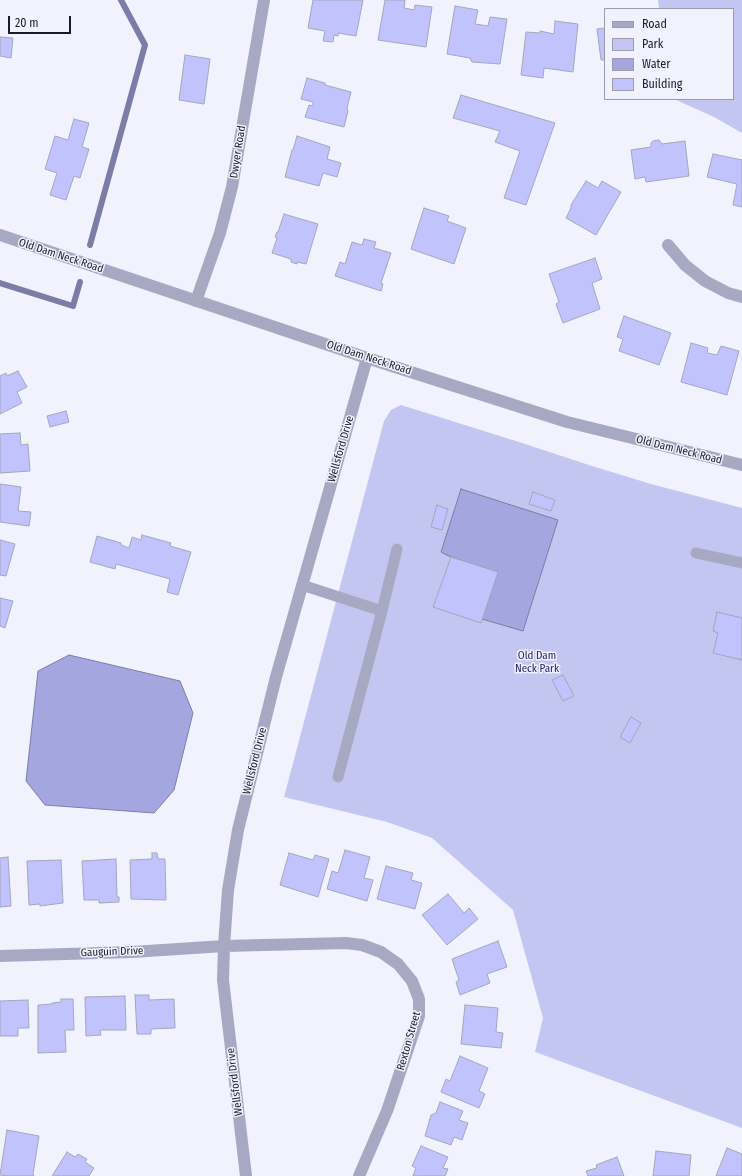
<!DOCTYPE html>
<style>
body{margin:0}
#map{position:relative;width:742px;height:1176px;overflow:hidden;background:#f1f2fe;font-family:"Fira Sans Condensed",sans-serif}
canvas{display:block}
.legend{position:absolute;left:604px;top:8px;width:130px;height:92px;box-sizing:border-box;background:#f1f2fe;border:1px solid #9b9ca6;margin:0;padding:5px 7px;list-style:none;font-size:12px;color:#1b1c23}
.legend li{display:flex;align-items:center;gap:8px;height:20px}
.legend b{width:20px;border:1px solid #9b9ca6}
.scale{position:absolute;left:8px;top:16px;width:63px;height:18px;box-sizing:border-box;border:2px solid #1b1c23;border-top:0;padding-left:5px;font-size:12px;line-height:14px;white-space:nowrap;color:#1b1c23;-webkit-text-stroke:3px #f1f2fe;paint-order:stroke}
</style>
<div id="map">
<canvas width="742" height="1176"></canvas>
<ul class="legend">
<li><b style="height:5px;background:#a7a9c3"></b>Road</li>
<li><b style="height:11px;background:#c3c6f0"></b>Park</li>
<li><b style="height:11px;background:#a4a6e0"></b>Water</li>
<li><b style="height:11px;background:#c0c3fe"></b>Building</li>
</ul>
<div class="scale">20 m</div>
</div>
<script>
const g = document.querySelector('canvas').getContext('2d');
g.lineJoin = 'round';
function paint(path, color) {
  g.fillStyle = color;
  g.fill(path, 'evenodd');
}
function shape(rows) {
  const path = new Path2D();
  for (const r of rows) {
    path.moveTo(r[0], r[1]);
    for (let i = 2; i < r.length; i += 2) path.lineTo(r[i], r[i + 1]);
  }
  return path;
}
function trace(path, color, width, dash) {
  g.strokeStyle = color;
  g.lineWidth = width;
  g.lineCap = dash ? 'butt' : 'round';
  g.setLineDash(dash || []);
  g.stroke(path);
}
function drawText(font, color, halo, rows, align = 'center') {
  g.font = font + ' "Fira Sans Condensed",sans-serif';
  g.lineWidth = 3;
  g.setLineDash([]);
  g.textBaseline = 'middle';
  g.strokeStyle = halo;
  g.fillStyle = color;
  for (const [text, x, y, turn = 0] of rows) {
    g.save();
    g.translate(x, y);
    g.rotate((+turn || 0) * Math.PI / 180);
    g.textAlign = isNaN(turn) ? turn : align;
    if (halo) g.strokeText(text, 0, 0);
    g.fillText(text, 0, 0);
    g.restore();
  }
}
const green = shape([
 [658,0,742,0,742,133,714,117,674,99,733,99,733,9,659,9],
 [401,405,519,442,592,466,651,484,742,508,742,1128,535,1052,543,1018,513,910,432,838,387,822,284,797,384,421,391,410]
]);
const water = shape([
 [461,489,558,520,523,631,482,619,497,572,451,557,441,552,461,489],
 [69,655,180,681,193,713,174,790,154,813,45,805,26,781,38,671,69,655]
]);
const stream = shape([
 [90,245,145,45,121,0],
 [0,283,73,306,80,282]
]);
const building = shape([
 [313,0,363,0,356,36,338,33,338,36,334,35,333,42,323,41,325,31,308,28,313,0],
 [385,0,405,0,404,8,414,10,415,5,432,7,426,47,378,40,385,0],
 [455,6,478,10,475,24,488,26,490,17,507,19,500,64,472,62,470,58,447,54,455,6],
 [555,21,578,24,573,72,544,68,543,78,521,75,526,32,540,33,540,31,554,34,555,21],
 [605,28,605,60,601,60,597,29,605,28],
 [0,37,13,38,11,58,0,56,0,37],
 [185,55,210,59,204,104,179,100,185,55],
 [307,78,325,83,325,85,351,92,347,108,348,111,344,127,305,117,309,105,313,106,313,102,301,99,307,78],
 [461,95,555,123,526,205,504,198,520,151,495,142,500,131,453,118,461,95],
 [74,119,89,123,82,147,89,149,80,178,74,176,66,200,50,195,57,173,45,169,55,136,68,140,74,119],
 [297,136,330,147,327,159,341,163,337,177,323,173,319,186,285,177,292,150,293,150,297,136],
 [659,140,662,144,685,141,689,176,646,182,645,177,635,179,631,150,651,147,651,143,653,141,659,140],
 [713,154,742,160,742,207,733,205,737,184,707,177,713,154],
 [586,181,598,188,602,181,621,192,596,235,566,218,571,208,571,205,586,181],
 [424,208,449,216,447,221,466,228,454,264,411,249,424,208],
 [284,214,318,224,306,264,297,262,297,264,291,262,291,259,272,253,277,238,275,237,277,232,278,232,284,214],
 [364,239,376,242,374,248,391,253,381,283,383,284,381,291,335,276,340,262,345,264,352,242,362,245,364,239],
 [595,258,602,279,592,283,600,309,563,323,556,304,559,302,549,274,595,258],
 [624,316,671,333,659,365,619,351,623,339,617,337,624,316],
 [691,343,708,348,707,353,717,355,721,346,739,351,727,395,681,382,691,343],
 [18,371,27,387,17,392,22,403,0,414,0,376,6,373,7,376,18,371],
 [66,411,69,422,50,427,47,416,66,411],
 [20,433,21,445,28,444,30,471,0,473,0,434,20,433],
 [0,484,21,487,18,511,31,512,29,526,0,522,0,484],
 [533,492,555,500,551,511,529,504,533,492],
 [437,505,448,509,442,530,431,527,437,505],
 [142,535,171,543,170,546,191,552,178,595,167,592,170,579,116,564,115,569,90,562,97,536,121,543,121,545,129,548,132,537,141,540,142,535],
 [0,540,15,544,6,576,0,575,0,540],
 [451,557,498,572,481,623,433,607,451,557],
 [0,598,13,601,5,628,0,626,0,598],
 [717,612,742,618,742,660,713,653,718,633,713,631,717,612],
 [563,675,574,696,563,701,552,680,563,675],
 [631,717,641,723,630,743,620,737,631,717],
 [345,850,370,857,364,878,373,880,367,901,327,889,332,871,338,873,345,850],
 [152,853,157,853,158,859,165,859,166,900,131,899,130,860,152,859,152,853],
 [289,853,313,860,315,855,329,859,318,897,280,885,289,853],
 [8,857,11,906,0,907,0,858,8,857],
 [116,859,117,897,119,897,119,902,99,903,99,900,84,900,82,861,116,859],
 [61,860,63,903,40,906,40,904,29,905,27,861,61,860],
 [386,866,413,873,411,880,422,883,415,909,377,899,386,866],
 [448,894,464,913,469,908,478,919,447,945,422,915,448,894],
 [498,941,507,967,487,974,490,983,460,995,456,982,459,980,452,959,498,941],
 [135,995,149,995,149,1000,174,999,175,1028,151,1029,151,1034,137,1034,135,995],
 [125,996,126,1030,100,1030,101,1035,86,1036,85,997,125,996],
 [61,999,73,999,74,1030,65,1030,66,1052,38,1053,38,1005,52,1004,52,1003,61,1002,61,999],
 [28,1000,29,1028,18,1028,18,1036,0,1036,0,1001,28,1000],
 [465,1005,498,1008,496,1032,503,1033,501,1048,461,1044,465,1005],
 [460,1056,488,1068,479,1091,485,1094,479,1108,441,1092,446,1079,450,1081,460,1056],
 [440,1102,463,1111,459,1120,468,1123,462,1140,454,1137,451,1145,425,1136,431,1115,436,1113,440,1102],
 [7,1130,39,1136,33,1174,34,1176,8,1176,0,1175,7,1130],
 [421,1146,448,1157,443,1168,448,1169,445,1176,413,1176,416,1168,412,1166,421,1146],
 [727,1148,742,1154,742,1176,716,1176,727,1148],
 [656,1151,691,1155,689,1176,653,1176,656,1151],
 [67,1152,75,1157,78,1154,87,1159,85,1162,94,1168,89,1176,52,1176,67,1152],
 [617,1157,624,1176,588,1176,586,1171,597,1168,596,1165,617,1157]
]);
const service = shape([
 [696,553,742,563],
 [302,585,382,611,338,777],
 [382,611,397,549]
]);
const minor = shape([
 [668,245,685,265,705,281,728,293,742,297],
 [196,301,220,233,232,187,264,0],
 [0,956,132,952,224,946,346,943,362,945,381,952,398,964,412,981,419,999,419,1016,387,1111,359,1176],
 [246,1176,223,980,224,946,228,890,238,830,276,677,367,358]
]);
const tertiary = shape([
 [0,235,367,358,567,422,742,465]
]);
const streetNames = [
 ["Dwyer Road",238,152,-81],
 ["Old Dam Neck Road",61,256,18],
 ["Old Dam Neck Road",369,358,18],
 ["Wellsford Drive",341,449,-74],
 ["Old Dam Neck Road",679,450,14],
 ["Wellsford Drive",255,761,-76],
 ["Gauguin Drive",112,952,-2],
 ["Rexton Street",409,1041,-74],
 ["Wellsford Drive",235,1082,-97]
];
const parkNames = [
 ["Old Dam",537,656],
 ["Neck Park",537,669]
];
paint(green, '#c3c6f0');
paint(water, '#a4a6e0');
trace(water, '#7b7da7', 1);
trace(stream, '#7b7da7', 6);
paint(building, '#c0c3fe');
trace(building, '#a5a6b8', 1);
trace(service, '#a7a9c3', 11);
trace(minor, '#a7a9c3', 12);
trace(tertiary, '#a7a9c3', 12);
drawText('11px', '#1b1c23', '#f1f2fe', streetNames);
drawText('11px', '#292163', '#f1f2fe', parkNames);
</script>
